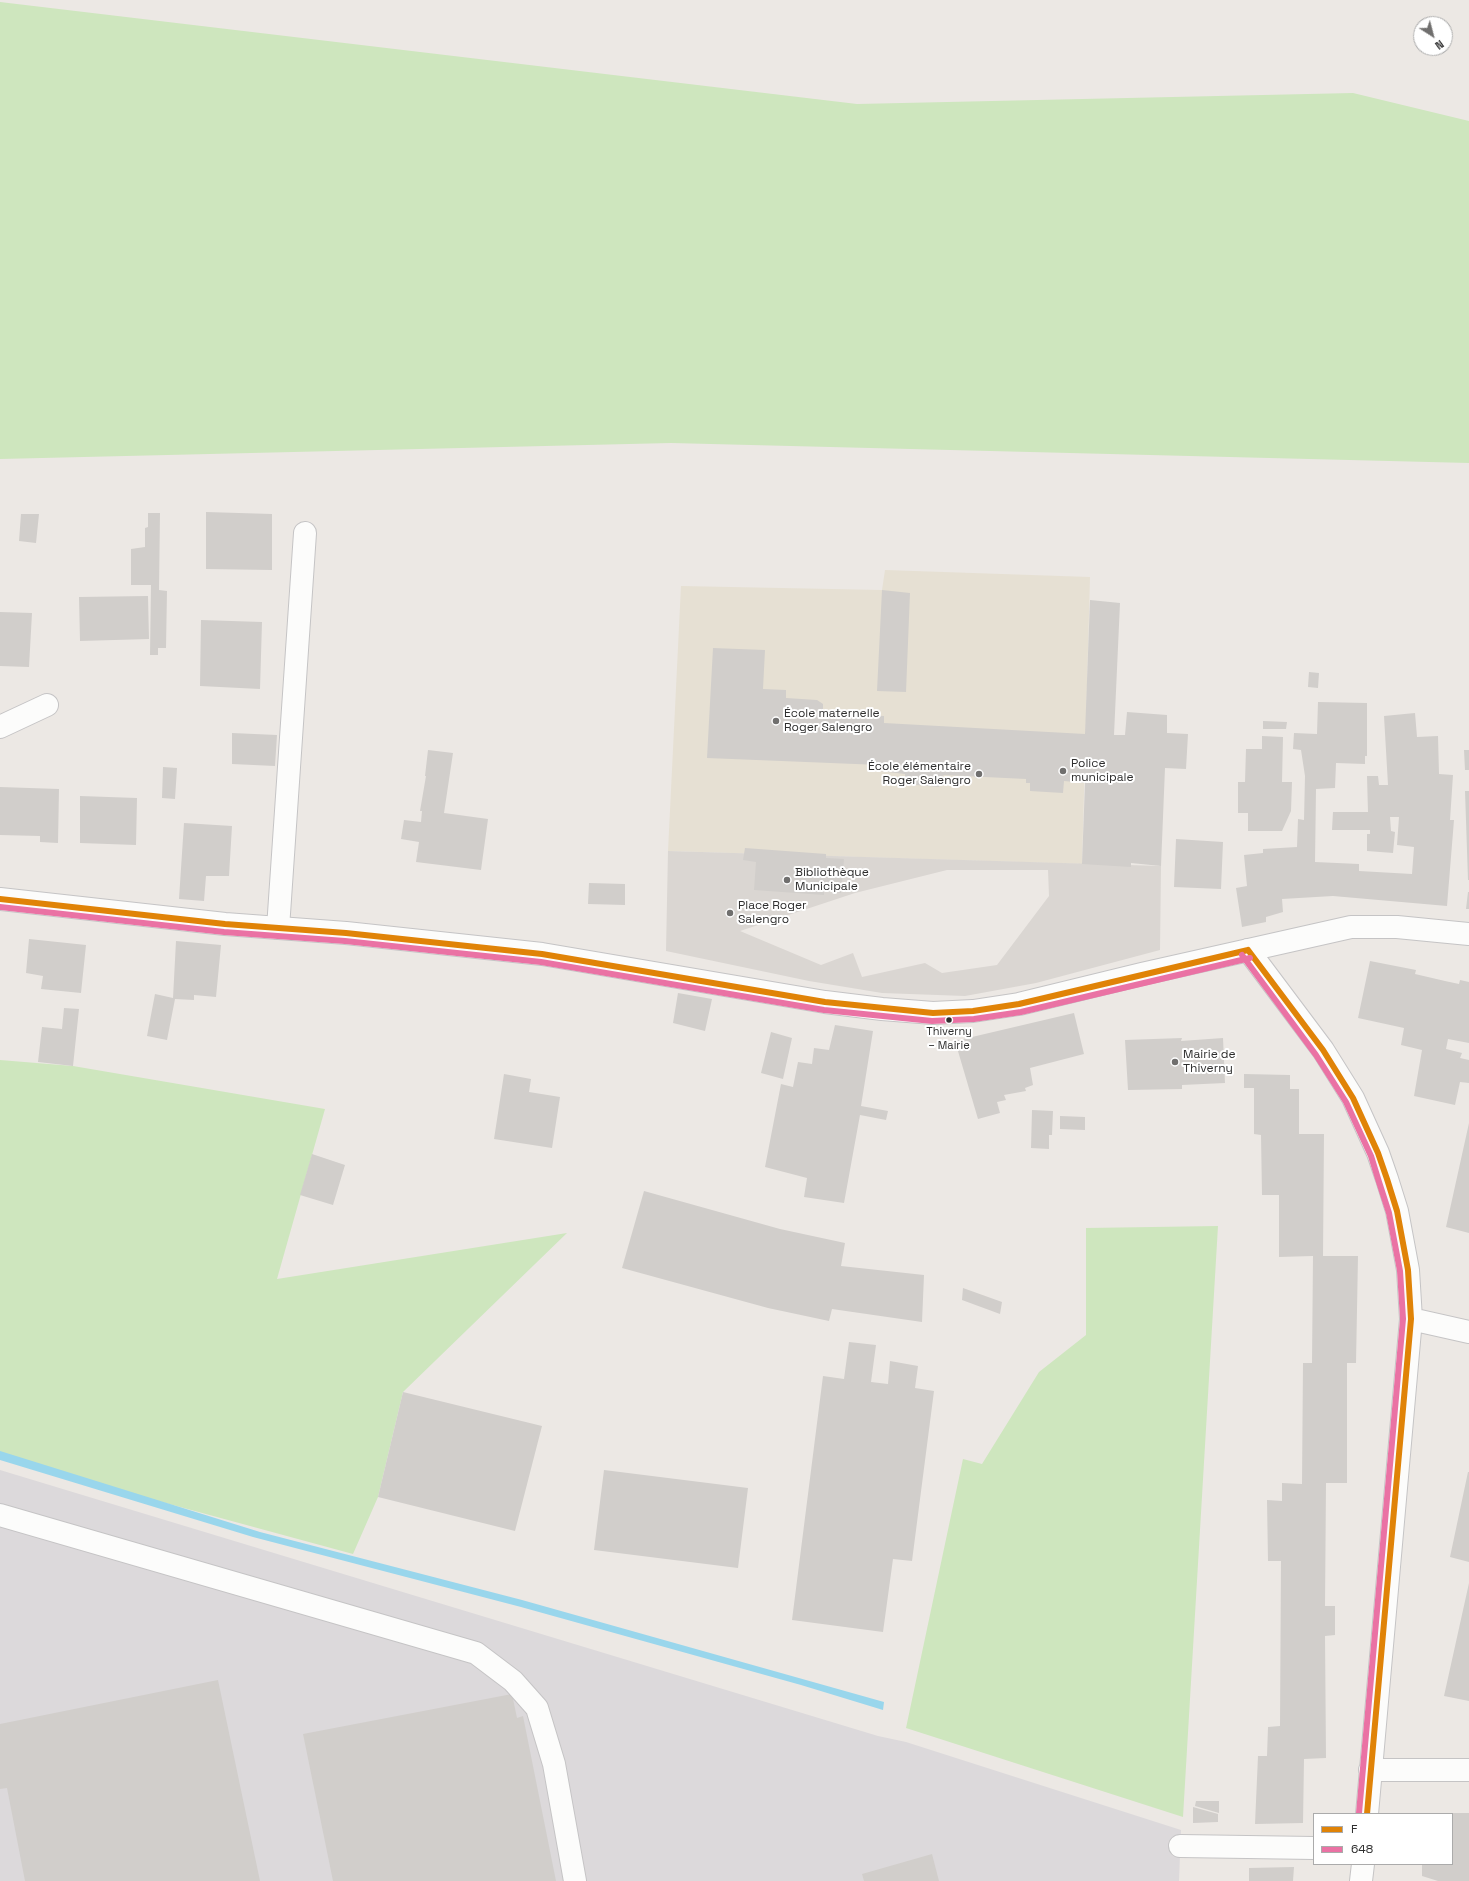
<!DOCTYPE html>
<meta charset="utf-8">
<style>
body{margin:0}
#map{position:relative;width:1469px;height:1881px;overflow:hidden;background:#ece8e4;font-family:"Space Grotesk",sans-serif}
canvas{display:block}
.legend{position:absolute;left:1313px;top:1813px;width:140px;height:52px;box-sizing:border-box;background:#fff;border:1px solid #ababab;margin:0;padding:5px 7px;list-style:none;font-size:12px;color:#2e2e2e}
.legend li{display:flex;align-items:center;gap:8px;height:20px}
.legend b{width:20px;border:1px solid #ababab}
.north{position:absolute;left:1413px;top:16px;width:40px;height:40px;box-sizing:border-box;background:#fff;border:1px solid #ababab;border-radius:50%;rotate:144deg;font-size:11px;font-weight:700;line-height:16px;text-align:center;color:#2e2e2e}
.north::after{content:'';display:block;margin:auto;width:14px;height:18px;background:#706f6e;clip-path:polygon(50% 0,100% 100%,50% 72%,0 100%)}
</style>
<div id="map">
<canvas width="1469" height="1881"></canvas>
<ul class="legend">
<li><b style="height:5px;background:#e08307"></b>F</li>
<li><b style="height:5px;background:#ea72a4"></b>648</li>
</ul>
<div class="north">N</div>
</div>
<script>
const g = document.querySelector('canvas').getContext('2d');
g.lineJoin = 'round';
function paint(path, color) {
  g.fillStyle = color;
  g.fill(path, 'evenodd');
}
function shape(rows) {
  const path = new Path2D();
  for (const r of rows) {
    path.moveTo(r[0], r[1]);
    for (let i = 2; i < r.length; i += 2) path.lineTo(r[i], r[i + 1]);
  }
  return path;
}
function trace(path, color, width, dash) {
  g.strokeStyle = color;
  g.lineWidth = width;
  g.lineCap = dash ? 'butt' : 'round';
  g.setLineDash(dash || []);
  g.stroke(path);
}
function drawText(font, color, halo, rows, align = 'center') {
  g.font = font + ' "Space Grotesk",sans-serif';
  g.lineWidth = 4;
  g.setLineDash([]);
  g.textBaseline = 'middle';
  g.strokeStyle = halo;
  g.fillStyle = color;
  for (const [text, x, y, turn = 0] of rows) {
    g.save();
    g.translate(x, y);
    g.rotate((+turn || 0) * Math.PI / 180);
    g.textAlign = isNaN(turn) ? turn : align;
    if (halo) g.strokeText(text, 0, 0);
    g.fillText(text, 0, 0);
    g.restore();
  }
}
const industrial = shape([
 [0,1470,878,1736,906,1742,1181,1830,1179,1881,0,1881]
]);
const education = shape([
 [885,570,1090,577,1082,864,668,851,681,586,882,590]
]);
const green = shape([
 [0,2,857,104,1353,93,1469,121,1469,463,671,443,0,459],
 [0,1060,73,1066,325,1109,277,1279,567,1233,403,1392,378,1497,353,1554,0,1458],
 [1218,1226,1183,1817,906,1728,963,1459,982,1464,1039,1372,1086,1335,1086,1228]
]);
const plaza = shape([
 [668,851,1161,866,1160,950,1036,983,965,996,882,993,809,981,666,951],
 [947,870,1048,870,1049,896,997,965,942,973,925,963,862,977,853,953,821,965,740,931,855,893]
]);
const water = shape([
 [0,1451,260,1532,522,1600,884,1702,883,1710,801,1685,521,1607,253,1537,0,1460]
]);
const building = shape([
 [206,512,272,514,272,570,206,569],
 [148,513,160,513,159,590,167,591,166,648,158,648,158,655,150,655,151,585,131,585,131,549,145,547,145,528,148,527],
 [21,514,39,514,36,543,19,541],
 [882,590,910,593,906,692,877,691],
 [148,596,149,639,80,641,79,597],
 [1090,600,1120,603,1114,735,1125,735,1127,712,1167,715,1167,733,1188,734,1186,769,1165,768,1161,866,1131,863,1131,867,1082,864,1085,783,1064,781,1063,793,1030,791,1030,783,1026,783,1026,779,944,775,940,778,939,787,905,784,905,774,879,771,880,765,707,758,713,648,765,650,763,689,786,690,786,698,817,700,823,704,823,713,884,716,884,723,1085,734],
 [0,612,32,613,29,667,0,666],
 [201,620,262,622,260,689,200,686],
 [1309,672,1319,673,1318,688,1308,687],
 [1318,702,1367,703,1367,756,1365,756,1365,764,1336,763,1335,788,1316,789,1315,862,1359,864,1359,871,1412,874,1414,847,1397,845,1399,817,1390,817,1391,831,1395,832,1393,853,1367,851,1367,834,1370,834,1370,830,1332,830,1333,812,1368,812,1367,776,1378,776,1379,785,1388,785,1384,716,1415,713,1417,737,1438,736,1439,774,1453,775,1450,820,1454,820,1447,906,1333,896,1282,899,1283,912,1266,917,1266,922,1242,927,1236,888,1247,886,1244,855,1263,853,1263,849,1297,847,1298,819,1304,820,1305,776,1301,750,1293,749,1294,733,1317,734],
 [1263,721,1287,722,1286,729,1263,729],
 [232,733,277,735,275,766,232,764],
 [1262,736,1283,737,1282,782,1292,782,1291,811,1282,831,1248,831,1248,813,1238,813,1238,782,1245,782,1246,749,1262,749],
 [428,750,453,753,444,813,488,819,481,870,416,862,419,842,401,839,404,820,421,822,422,811,420,811,426,776,425,776],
 [1464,750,1469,750,1469,770,1465,770],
 [163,767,177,768,175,799,162,798],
 [0,787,59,789,58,843,40,842,40,836,0,835],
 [1465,791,1469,791,1469,880,1468,880],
 [80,796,137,798,136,845,80,843],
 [184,823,232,826,229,876,206,876,204,901,179,899],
 [1176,839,1223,842,1221,889,1174,887],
 [745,848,826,854,826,858,844,859,841,893,824,891,824,895,754,890,756,862,743,860],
 [589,883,625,884,625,905,588,904],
 [1468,892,1469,892,1469,909,1466,909],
 [29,939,86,945,81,993,41,989,43,976,26,973],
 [176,941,221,945,216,997,194,995,194,1000,175,999,167,1040,147,1036,155,994,173,998],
 [1370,961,1416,970,1415,974,1445,981,1459,984,1460,980,1469,982,1469,1043,1448,1039,1446,1049,1462,1053,1460,1058,1469,1060,1469,1083,1460,1082,1455,1105,1414,1096,1422,1050,1401,1045,1404,1028,1358,1018],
 [678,993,712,999,705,1031,673,1023],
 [64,1008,79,1009,73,1066,38,1062,42,1027,62,1029],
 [1074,1013,1084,1054,1030,1068,1033,1085,1025,1088,1026,1091,1004,1095,1006,1100,997,1102,1000,1113,978,1119,955,1041],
 [835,1025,873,1031,861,1106,888,1111,886,1120,860,1115,844,1203,804,1197,807,1178,765,1167,781,1084,793,1087,798,1062,812,1064,814,1048,829,1050],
 [771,1032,792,1038,783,1079,761,1073],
 [1182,1038,1181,1041,1223,1038,1225,1083,1182,1085,1182,1089,1128,1090,1125,1040],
 [504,1074,531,1079,529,1092,560,1097,552,1148,494,1139],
 [1244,1074,1290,1075,1290,1089,1299,1089,1299,1134,1324,1134,1323,1256,1358,1256,1356,1363,1347,1363,1347,1483,1326,1483,1325,1606,1335,1606,1335,1635,1325,1636,1326,1758,1304,1759,1303,1823,1255,1824,1258,1756,1267,1756,1268,1727,1280,1726,1281,1561,1268,1561,1267,1500,1282,1501,1282,1483,1302,1484,1303,1363,1312,1363,1313,1256,1279,1257,1279,1195,1262,1195,1261,1135,1254,1134,1254,1088,1244,1088],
 [1032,1110,1053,1111,1052,1135,1049,1135,1049,1149,1031,1148],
 [1060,1116,1085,1117,1085,1130,1060,1129],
 [1469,1123,1469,1233,1446,1227],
 [312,1154,345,1165,333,1205,300,1195],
 [644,1191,780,1229,845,1243,841,1266,924,1275,922,1322,832,1309,829,1321,768,1308,622,1268],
 [963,1288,1002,1302,1000,1314,962,1300],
 [849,1342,876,1345,871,1382,888,1384,890,1361,918,1366,915,1388,934,1391,912,1561,893,1559,883,1632,792,1620,823,1376,844,1379],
 [403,1392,542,1426,515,1531,378,1497],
 [604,1470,748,1488,738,1568,594,1550],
 [1468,1472,1469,1472,1469,1562,1450,1557],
 [1469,1583,1469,1701,1444,1696],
 [218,1680,260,1881,25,1881,7,1788,0,1789,0,1724],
 [512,1694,517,1718,523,1716,556,1881,333,1881,303,1734],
 [1196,1801,1219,1801,1219,1813,1195,1806],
 [1193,1807,1218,1814,1218,1822,1193,1823],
 [1423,1813,1469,1813,1469,1881,1438,1881,1422,1876,1422,1864,1452,1864,1452,1814,1423,1814],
 [932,1854,939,1881,864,1881,862,1874],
 [1294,1867,1293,1881,1249,1881,1249,1868]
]);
const service = shape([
 [0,727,47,705],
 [278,928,305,533],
 [0,1515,476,1653,513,1681,537,1708,554,1764,575,1881],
 [1180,1846,1314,1848]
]);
const minor = shape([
 [1248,950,1323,1050,1353,1098,1378,1153,1387,1179,1397,1211,1408,1270,1411,1319,1367,1814],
 [1411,1319,1469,1332],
 [1370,1770,1469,1770],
 [1361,1881,1363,1864]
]);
const tertiary = shape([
 [0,899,225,924,346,933,542,954,825,1002,882,1009,933,1013,973,1011,1019,1004,1142,974,1351,927,1397,927,1469,934]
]);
const bus1 = shape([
 [0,899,225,924,346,933,542,954,825,1002,933,1013,973,1011,1019,1004,1248,950],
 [1248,950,1323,1050,1353,1098,1378,1153,1387,1179,1397,1211,1408,1270,1411,1319,1367,1814]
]);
const bus2 = shape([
 [0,907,224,932,345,941,541,962,824,1010,932,1021,974,1019,1021,1012,1250,958],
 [1242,955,1316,1055,1346,1102,1371,1156,1379,1182,1389,1213,1400,1271,1403,1319,1359,1813]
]);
const markers = [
 [776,721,4,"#706f6e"],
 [1063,771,4,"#706f6e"],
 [979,774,4,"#706f6e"],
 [787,880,4,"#706f6e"],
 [730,913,4,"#706f6e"],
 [949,1020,3.5,"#2e2e2e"],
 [1175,1062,4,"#706f6e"]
];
const busNames = [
 ["Thiverny",949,1032],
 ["– Mairie",949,1046]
];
const poiNames = [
 ["École maternelle",784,714],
 ["Roger Salengro",784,728],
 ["Police",1071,764],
 ["municipale",1071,778],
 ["École élémentaire",971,767,"right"],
 ["Roger Salengro",971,781,"right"],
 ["Bibliothèque",795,873],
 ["Municipale",795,887],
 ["Place Roger",738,906],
 ["Salengro",738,920],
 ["Mairie de",1183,1055],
 ["Thiverny",1183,1069]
];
paint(industrial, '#dcd9db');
paint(education, '#e6e0d3');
paint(green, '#cee6be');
paint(plaza, '#dad6d2');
paint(water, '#99d6ec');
paint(building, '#d1cecb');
trace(service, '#c5c4c5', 24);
trace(minor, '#c5c4c5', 24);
trace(tertiary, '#c5c4c5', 24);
trace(service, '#fcfcfb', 22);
trace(minor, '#fcfcfb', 22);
trace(tertiary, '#fcfcfb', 22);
trace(bus1, '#e08307', 6);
trace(bus2, '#ea72a4', 6);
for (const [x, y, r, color] of markers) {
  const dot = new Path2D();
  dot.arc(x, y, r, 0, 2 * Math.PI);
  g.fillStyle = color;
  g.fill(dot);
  trace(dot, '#fff', 1.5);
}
drawText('11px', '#2e2e2e', '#fff', busNames);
drawText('12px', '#2e2e2e', '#fff', poiNames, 'left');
</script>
